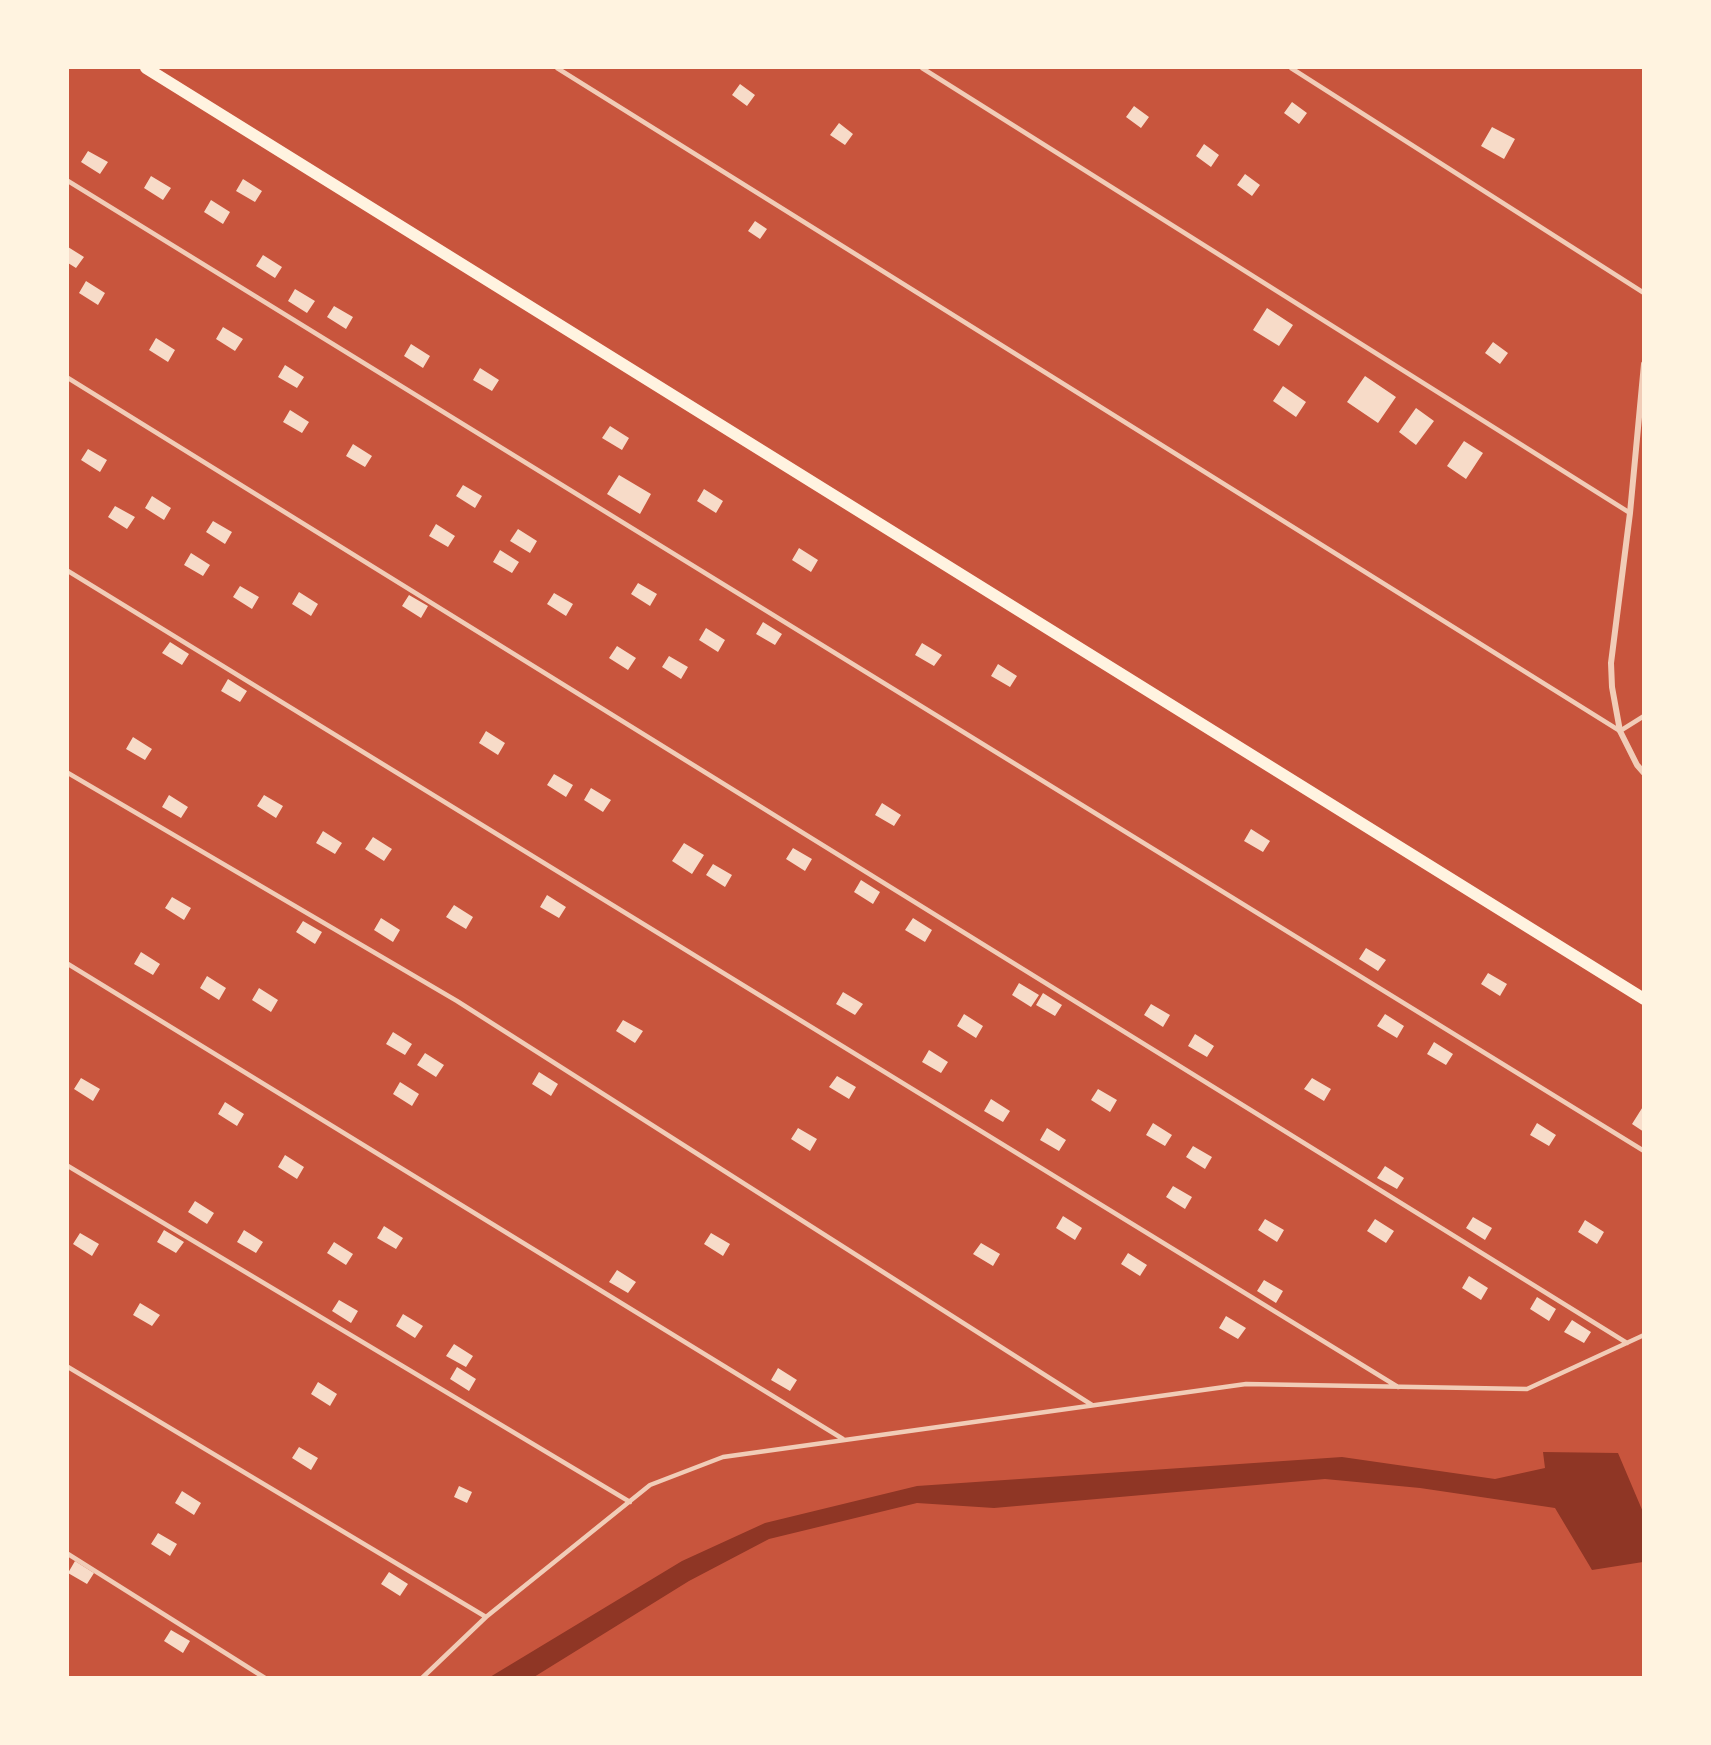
<!DOCTYPE html>
<style>
body{margin:0}
#map{position:relative;width:1711px;height:1745px;overflow:hidden;background:#c8553d;font-family:Montserrat,sans-serif}
canvas{display:block}
.frame{position:absolute;inset:0;border:69px solid #fff3e0;pointer-events:none}
</style>
<div id="map">
<canvas width="1711" height="1745"></canvas>
<div class="frame"></div>
</div>
<script>
const g = document.querySelector('canvas').getContext('2d');
g.lineJoin = 'round';
function paint(path, color) {
  g.fillStyle = color;
  g.fill(path, 'evenodd');
}
function shape(rows) {
  const path = new Path2D();
  for (const r of rows) {
    path.moveTo(r[0], r[1]);
    for (let i = 2; i < r.length; i += 2) path.lineTo(r[i], r[i + 1]);
  }
  return path;
}
function trace(path, color, width, dash) {
  g.strokeStyle = color;
  g.lineWidth = width;
  g.lineCap = dash ? 'butt' : 'round';
  g.setLineDash(dash || []);
  g.stroke(path);
}
const water = shape([
 [1543,1452,1618,1453,1643,1512,1643,1562,1592,1570,1555,1508,1420,1488,1325,1479,994,1508,917,1503,769,1539,689,1581,534,1677,490,1677,682,1561,765,1523,917,1486,1342,1457,1495,1479,1545,1468]
]);
const building = shape([
 [740,84,755,95,747,106,732,95],
 [1292,102,1307,113,1299,124,1284,113],
 [1134,106,1149,117,1141,128,1126,117],
 [839,123,853,134,845,145,830,135],
 [1492,127,1515,139,1504,159,1481,146],
 [1204,144,1219,155,1211,167,1196,156],
 [88,151,108,162,100,174,81,162],
 [1245,174,1260,185,1252,196,1237,185],
 [151,176,171,188,163,200,144,188],
 [243,179,262,191,255,202,236,191],
 [211,200,230,212,223,224,204,212],
 [755,221,767,229,760,239,748,231],
 [68,247,84,257,76,268,68,263],
 [263,255,282,267,275,278,256,266],
 [86,281,105,293,98,305,79,293],
 [295,289,315,301,307,313,288,301],
 [334,306,353,317,346,329,327,317],
 [1267,308,1293,325,1279,346,1253,330],
 [223,327,243,339,235,351,216,339],
 [156,338,175,350,168,362,149,350],
 [1493,342,1508,353,1500,364,1485,353],
 [411,344,430,356,423,368,404,356],
 [285,365,304,377,297,388,278,377],
 [480,368,499,380,492,391,473,380],
 [1365,376,1396,397,1378,423,1347,402],
 [1283,386,1306,402,1296,417,1273,401],
 [1416,408,1434,421,1416,445,1399,432],
 [290,410,309,422,302,433,283,422],
 [610,426,629,438,622,450,602,438],
 [1464,441,1483,453,1466,479,1447,466],
 [353,444,372,456,365,467,346,456],
 [88,449,107,460,100,472,81,460],
 [619,475,651,494,640,514,607,494],
 [463,485,482,496,475,508,456,496],
 [704,489,723,501,716,513,697,501],
 [152,496,171,508,164,520,145,508],
 [115,506,135,517,127,529,108,517],
 [213,521,232,532,225,544,206,532],
 [436,524,455,536,448,547,429,536],
 [518,529,537,541,530,553,510,541],
 [799,548,818,560,811,572,792,560],
 [500,550,519,562,512,573,493,562],
 [191,553,210,565,203,576,184,565],
 [638,583,657,594,650,606,631,594],
 [240,586,259,597,252,609,233,597],
 [299,592,318,604,311,616,292,604],
 [554,593,573,604,566,616,547,604],
 [409,595,428,606,421,618,402,606],
 [763,622,782,634,775,645,756,634],
 [706,628,725,640,718,652,699,640],
 [170,642,189,654,182,665,162,653],
 [922,643,942,655,934,666,915,655],
 [617,646,636,658,628,670,609,658],
 [669,656,688,667,681,679,662,667],
 [998,664,1017,676,1010,687,991,676],
 [228,679,247,691,240,702,221,691],
 [486,731,505,743,498,755,479,743],
 [133,737,152,749,145,760,126,749],
 [554,774,573,785,566,797,547,785],
 [591,788,611,800,603,812,584,800],
 [169,795,188,807,181,818,162,807],
 [264,795,283,806,276,818,257,806],
 [882,803,901,815,894,826,875,815],
 [1251,829,1270,841,1263,852,1244,841],
 [323,831,342,843,335,854,316,843],
 [373,837,392,849,384,861,365,849],
 [684,843,704,855,692,874,672,861],
 [793,848,812,859,805,871,786,859],
 [713,864,732,875,725,887,706,875],
 [861,880,880,892,873,904,854,892],
 [547,895,566,907,559,918,540,907],
 [172,897,191,908,184,920,165,908],
 [454,905,473,917,466,929,446,917],
 [381,918,400,930,393,942,374,930],
 [913,918,932,930,925,942,905,930],
 [303,921,322,932,315,944,296,932],
 [1366,948,1386,960,1378,971,1359,959],
 [141,952,160,964,153,975,134,964],
 [1488,973,1507,984,1500,996,1481,984],
 [207,976,226,988,219,1000,200,988],
 [1019,983,1039,995,1031,1007,1012,995],
 [259,988,278,1000,271,1012,252,1000],
 [843,992,863,1004,855,1015,836,1004],
 [1043,993,1062,1005,1055,1016,1036,1005],
 [1151,1004,1170,1015,1163,1027,1144,1015],
 [964,1014,983,1026,976,1038,957,1026],
 [1385,1014,1404,1026,1397,1038,1377,1026],
 [623,1020,643,1031,635,1043,616,1031],
 [393,1032,412,1044,405,1055,386,1044],
 [1195,1034,1214,1046,1207,1057,1188,1046],
 [1434,1042,1453,1054,1446,1065,1427,1054],
 [929,1050,948,1062,941,1073,922,1062],
 [425,1053,444,1065,436,1077,417,1065],
 [539,1072,558,1084,551,1096,532,1084],
 [837,1076,856,1087,849,1099,829,1087],
 [81,1078,100,1089,93,1101,74,1089],
 [1312,1078,1331,1089,1324,1101,1304,1089],
 [400,1082,419,1094,412,1106,393,1094],
 [1098,1089,1117,1100,1110,1112,1091,1100],
 [991,1099,1010,1111,1003,1122,984,1111],
 [225,1102,244,1114,237,1126,218,1114],
 [1644,1105,1644,1132,1632,1124],
 [1153,1123,1172,1135,1165,1146,1146,1135],
 [1537,1123,1556,1135,1549,1146,1530,1135],
 [798,1128,817,1139,810,1151,791,1139],
 [1047,1128,1066,1140,1059,1151,1040,1140],
 [1193,1146,1212,1157,1205,1169,1186,1157],
 [285,1155,304,1167,297,1179,278,1167],
 [1385,1166,1404,1178,1397,1189,1377,1178],
 [1173,1186,1192,1197,1185,1209,1166,1197],
 [195,1201,214,1213,207,1224,188,1212],
 [1063,1216,1082,1228,1075,1240,1056,1228],
 [1473,1217,1492,1228,1485,1240,1466,1228],
 [1265,1219,1284,1230,1277,1242,1258,1230],
 [1375,1219,1394,1231,1386,1243,1367,1231],
 [1585,1220,1604,1232,1597,1244,1578,1232],
 [384,1226,403,1238,396,1249,377,1238],
 [164,1230,184,1242,176,1253,157,1242],
 [244,1230,263,1242,256,1253,237,1242],
 [80,1233,99,1244,92,1256,73,1244],
 [711,1233,730,1244,723,1256,704,1244],
 [334,1242,353,1254,346,1265,327,1253],
 [981,1243,1000,1254,993,1266,973,1254],
 [1128,1253,1147,1265,1140,1276,1121,1264],
 [617,1270,636,1282,628,1293,609,1282],
 [1469,1276,1488,1288,1481,1300,1462,1288],
 [1264,1280,1283,1291,1276,1303,1257,1291],
 [1537,1297,1556,1309,1549,1321,1530,1309],
 [339,1300,358,1311,351,1323,332,1311],
 [140,1303,160,1315,152,1326,133,1315],
 [403,1314,423,1326,415,1338,396,1326],
 [1226,1316,1246,1328,1238,1339,1219,1328],
 [1572,1320,1591,1332,1584,1343,1564,1332],
 [454,1344,473,1356,466,1367,446,1356],
 [457,1367,476,1379,469,1391,450,1379],
 [778,1368,797,1380,790,1391,771,1380],
 [318,1382,337,1394,330,1406,311,1394],
 [299,1447,318,1458,311,1470,292,1458],
 [459,1486,472,1492,467,1503,454,1497],
 [182,1491,201,1503,194,1515,175,1503],
 [158,1533,177,1544,170,1556,151,1544],
 [75,1561,94,1573,87,1584,68,1573],
 [389,1572,408,1584,400,1596,381,1584],
 [171,1630,190,1641,183,1653,164,1641]
]);
const service = shape([
 [557,68,1620,731,1644,716],
 [922,68,1630,513],
 [1291,68,1644,293],
 [68,181,1644,1151],
 [68,378,1627,1343],
 [68,571,1398,1387],
 [68,773,457,1001,1092,1405],
 [68,964,843,1439],
 [68,1166,630,1502],
 [68,1367,486,1617],
 [68,1554,265,1678],
 [422,1678,486,1617,650,1485,723,1457,1246,1384,1527,1389,1644,1335]
]);
const minor = shape([
 [1644,364,1630,513,1611,663,1612,687,1620,731,1637,765,1644,773]
]);
const secondary = shape([
 [146,68,1644,999]
]);
paint(water, '#8f3625');
paint(building, '#f7dbc8');
trace(service, '#f1ccb7', 4.5);
trace(minor, '#f1ccb7', 6);
trace(secondary, '#fff3e0', 12);
</script>
